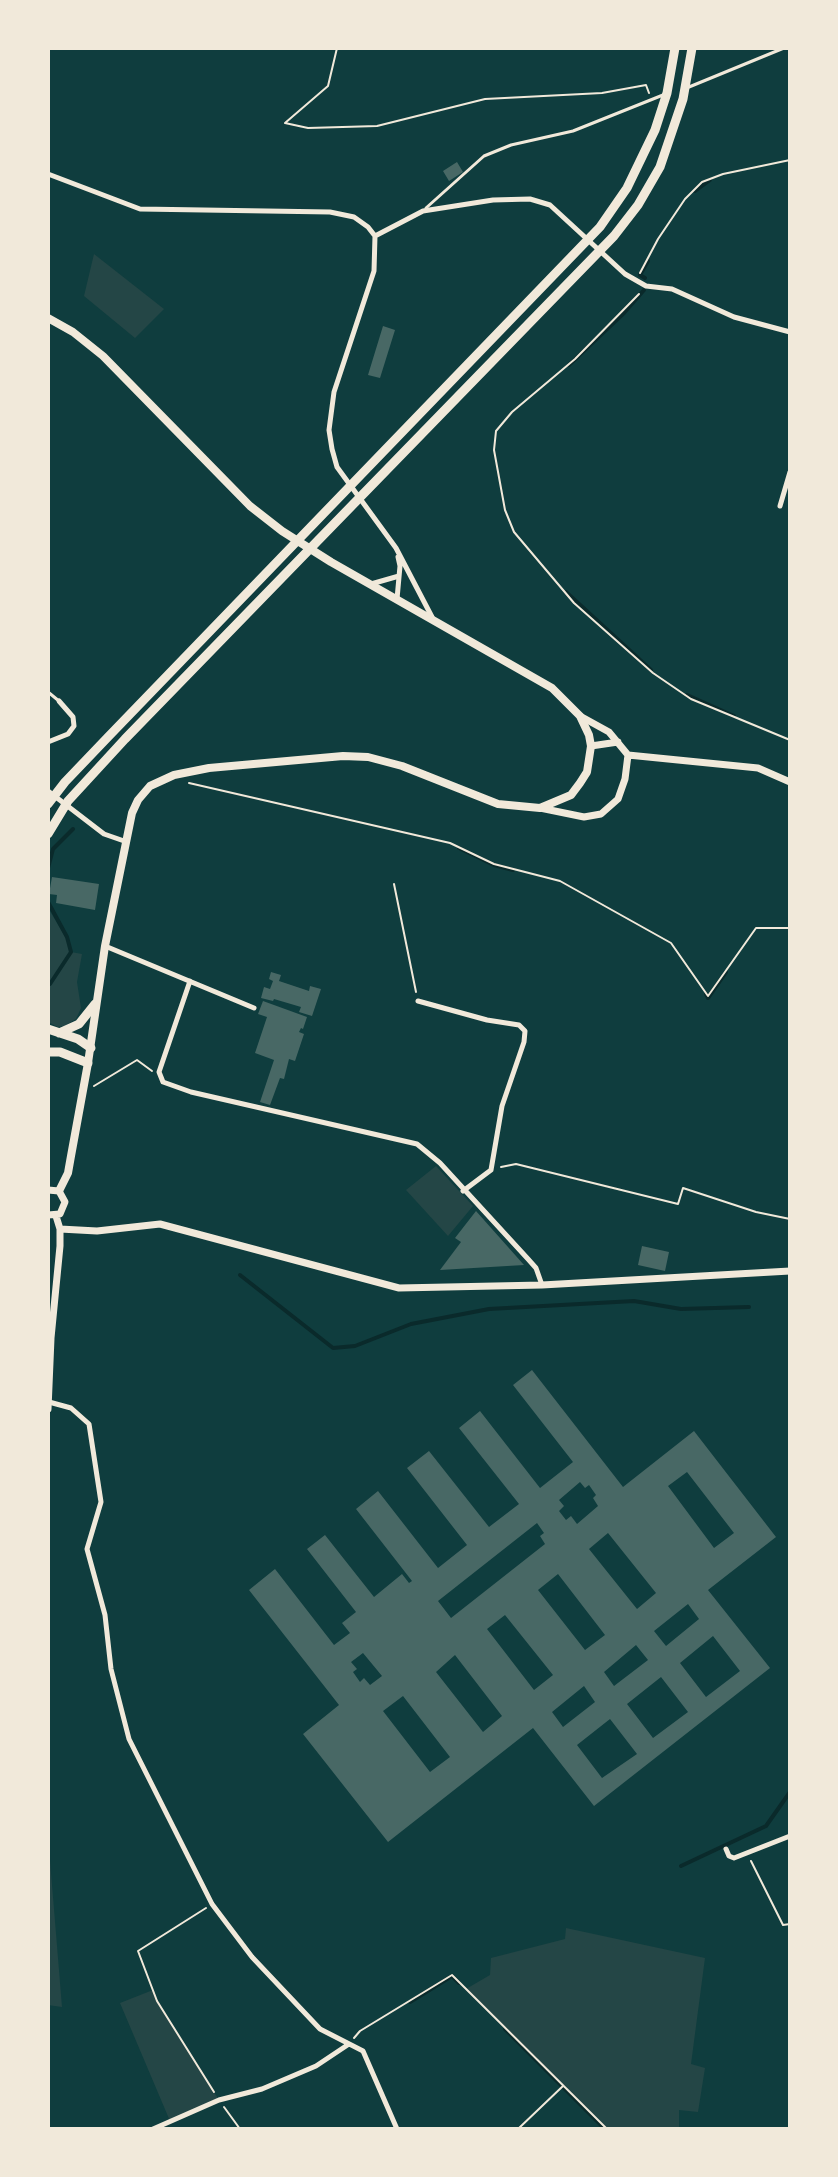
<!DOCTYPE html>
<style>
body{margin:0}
#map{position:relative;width:838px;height:2177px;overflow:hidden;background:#0f3d3e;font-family:"Asap Condensed",sans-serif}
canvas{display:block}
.frame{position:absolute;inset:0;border:50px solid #f1e9da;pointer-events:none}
</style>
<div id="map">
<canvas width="838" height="2177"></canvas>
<div class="frame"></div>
</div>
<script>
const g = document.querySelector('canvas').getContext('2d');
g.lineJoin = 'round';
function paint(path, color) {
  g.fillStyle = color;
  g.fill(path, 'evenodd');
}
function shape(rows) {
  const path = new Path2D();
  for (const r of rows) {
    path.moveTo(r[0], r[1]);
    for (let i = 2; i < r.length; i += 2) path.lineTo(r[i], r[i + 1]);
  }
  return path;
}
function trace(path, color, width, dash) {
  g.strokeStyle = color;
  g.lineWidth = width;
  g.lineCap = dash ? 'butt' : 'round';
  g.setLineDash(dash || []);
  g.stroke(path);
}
const green = shape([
 [94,254,164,309,135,338,84,296],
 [48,908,66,938,71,952,82,954,77,982,81,1008,76,1019,64,1026,58,1027,48,1022],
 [436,1166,473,1206,448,1236,406,1190],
 [48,1836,62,2007,48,2005],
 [566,1928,705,1958,691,2064,705,2068,698,2112,679,2110,679,2129,607,2129,466,1989,490,1975,491,1958,565,1939],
 [153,1990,157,2001,219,2100,170,2121,120,2003]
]);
const stream = shape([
 [695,191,710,180],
 [645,278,640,275,648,261],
 [569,365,624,313,644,290],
 [566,592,651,670],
 [687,695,734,716],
 [459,848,494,865,513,870],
 [48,868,53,849,73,829],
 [48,902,67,937,71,952,50,984],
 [706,994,708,998,726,972],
 [240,1275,333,1348,355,1346,411,1324,489,1309,634,1301,681,1309,749,1307],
 [681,1866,766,1826,790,1792],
 [410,2002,452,1976,459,1983],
 [505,2029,605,2129]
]);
const building = shape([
 [457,162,463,172,449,181,443,171],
 [383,326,395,330,380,378,368,375],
 [52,877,99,884,95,910,56,903,57,895,49,894],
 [271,972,281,975,279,981,309,991,310,986,321,989,312,1016,299,1012,301,1007,274,999,273,1001,261,998,264,987,270,989,273,981,269,979],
 [263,1001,307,1017,303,1029,301,1028,299,1032,304,1034,295,1061,289,1059,284,1079,280,1078,270,1105,260,1102,274,1060,255,1053,267,1017,258,1014],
 [476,1211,524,1265,440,1270,461,1242,455,1238],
 [642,1246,669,1252,665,1271,638,1265],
 [532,1370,623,1487,694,1431,776,1537,708,1590,770,1668,594,1806,533,1728,388,1842,303,1734,339,1705,249,1590,275,1569,334,1645,350,1633,342,1623,356,1612,307,1549,325,1535,374,1597,402,1574,409,1583,412,1581,356,1509,378,1491,438,1568,467,1545,407,1468,429,1451,489,1527,519,1504,459,1428,480,1411,540,1488,573,1462,513,1385],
 [687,1472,734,1533,714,1548,668,1486],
 [580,1482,585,1488,589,1485,596,1495,593,1498,598,1506,577,1524,571,1516,566,1520,559,1511,564,1506,559,1500],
 [537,1523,544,1533,540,1536,545,1544,451,1618,438,1601],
 [608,1533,656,1593,637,1609,589,1549],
 [558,1574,605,1635,585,1650,538,1590],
 [688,1604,699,1619,666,1646,654,1631],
 [505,1615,553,1675,534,1690,487,1629],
 [713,1636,740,1671,706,1697,680,1663],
 [636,1645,648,1660,614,1686,604,1672],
 [363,1653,382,1676,370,1685,364,1678,360,1682,353,1672,357,1669,351,1662],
 [455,1655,502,1716,483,1732,436,1672],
 [661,1677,688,1712,653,1738,627,1704],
 [584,1686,595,1702,563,1727,552,1712],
 [403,1696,450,1757,430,1772,383,1711],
 [610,1719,637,1754,602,1778,577,1745]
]);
const path = shape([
 [337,48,328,86,285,123,308,128,377,126,485,99,602,93,646,85,649,93],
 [640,273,658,239,685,199,702,182,723,174,790,160],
 [639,294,575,359,512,412,496,431,494,450,505,510,514,532,574,603,653,673,691,699,790,740],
 [189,783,450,843,494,864,560,881,671,943,708,996,756,928,790,928],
 [394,884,416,992],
 [94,1086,137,1060,152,1071],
 [501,1167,516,1164,678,1204,683,1188,756,1212,790,1219],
 [751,1861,783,1925,790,1924],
 [206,1908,138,1951,157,2001,214,2092],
 [354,2038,360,2031,452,1975,607,2129],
 [224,2107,240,2129],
 [518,2129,563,2086]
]);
const service = shape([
 [689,87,784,48],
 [426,208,484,156,511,145,573,131,663,95],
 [48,692,59,701]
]);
const minor = shape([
 [48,174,140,209,330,212,354,217,368,227,375,236,374,271,334,392,329,430,332,449,337,467,396,548,432,617],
 [375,236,423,211,493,200,530,199,550,205,625,274,646,286,672,289,734,317,790,332],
 [780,506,790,472],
 [371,584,399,576],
 [397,599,400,566,398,557],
 [48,742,68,734,74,726,73,717,59,701],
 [48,791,104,834,127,842],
 [105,946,254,1008],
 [190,981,159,1072,163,1082,191,1092,417,1144,440,1163,528,1259,536,1268,542,1285],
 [418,1001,487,1020,519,1025,525,1031,524,1042,502,1106,491,1170,463,1191],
 [49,1402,71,1408,89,1424,101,1502,87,1549,105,1615,111,1669,129,1739,212,1904,252,1957,320,2029,363,2051,397,2129],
 [726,1849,729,1856,734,1858,790,1836],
 [153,2129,219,2100,262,2089,316,2066,349,2044]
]);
const tertiary = shape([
 [591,746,618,742],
 [628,755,758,768,790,782],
 [540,808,584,817,601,814,618,799,625,779,628,755,609,732,580,716],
 [48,1190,59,1191,65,1202,60,1214,48,1215],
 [60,1229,97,1231,160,1224,399,1288,542,1285,790,1271],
 [48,1409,51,1338,60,1246,60,1229,56,1216]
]);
const secondary = shape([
 [48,318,73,332,103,356,250,506,282,531,331,562,552,688,580,716,589,735,591,746,587,772,580,783,571,795,540,808,498,804,402,766,368,757,343,756,209,768,174,775,150,786,138,800,132,813,105,946,88,1063,71,1156,68,1173,59,1191]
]);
const trunk = shape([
 [48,804,65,782,108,737,600,227,627,188,655,130,667,93,675,48],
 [48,834,68,801,125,739,614,236,638,205,660,167,683,99,692,48],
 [48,1029,78,1039,91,1048],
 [59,1033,79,1024,95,1004],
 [48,1052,60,1052,88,1063]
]);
paint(green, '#244646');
trace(stream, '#0a2a2b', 4);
paint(building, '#486865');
trace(path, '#f1e9da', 2);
trace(service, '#f1e9da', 3);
trace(minor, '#f1e9da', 5);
trace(tertiary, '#f1e9da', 7);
trace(secondary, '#f1e9da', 8);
trace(trunk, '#f1e9da', 9);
</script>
